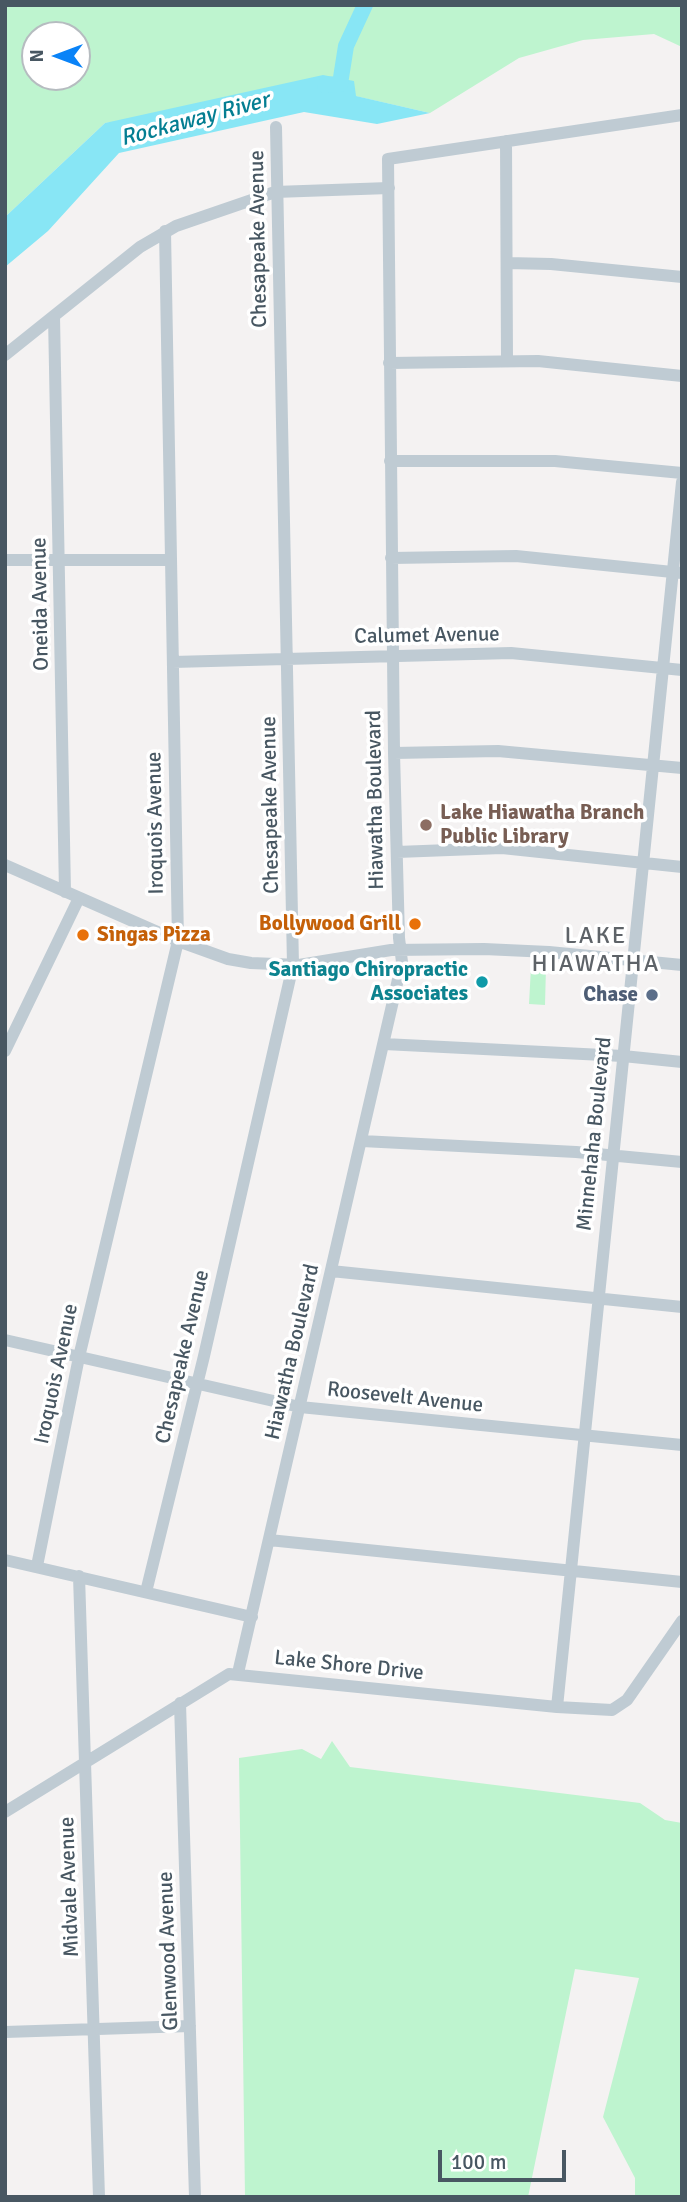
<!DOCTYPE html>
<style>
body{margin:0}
#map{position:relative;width:687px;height:2202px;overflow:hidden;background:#f4f2f2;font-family:Signika,sans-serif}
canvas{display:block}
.frame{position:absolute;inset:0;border:7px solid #485762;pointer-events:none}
.north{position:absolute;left:21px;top:21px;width:70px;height:70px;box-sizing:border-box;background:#fff;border:2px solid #b6bcc0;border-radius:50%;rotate:270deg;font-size:19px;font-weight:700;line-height:28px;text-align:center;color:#485762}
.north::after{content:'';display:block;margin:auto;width:24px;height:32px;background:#0a83f7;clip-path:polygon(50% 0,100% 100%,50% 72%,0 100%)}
.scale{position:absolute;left:438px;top:2150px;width:128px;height:32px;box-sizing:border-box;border:4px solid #485762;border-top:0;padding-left:9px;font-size:21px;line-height:24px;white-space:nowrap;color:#485762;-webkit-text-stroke:5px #fff;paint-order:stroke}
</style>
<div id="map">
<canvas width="687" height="2202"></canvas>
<div class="frame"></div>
<div class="north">N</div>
<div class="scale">100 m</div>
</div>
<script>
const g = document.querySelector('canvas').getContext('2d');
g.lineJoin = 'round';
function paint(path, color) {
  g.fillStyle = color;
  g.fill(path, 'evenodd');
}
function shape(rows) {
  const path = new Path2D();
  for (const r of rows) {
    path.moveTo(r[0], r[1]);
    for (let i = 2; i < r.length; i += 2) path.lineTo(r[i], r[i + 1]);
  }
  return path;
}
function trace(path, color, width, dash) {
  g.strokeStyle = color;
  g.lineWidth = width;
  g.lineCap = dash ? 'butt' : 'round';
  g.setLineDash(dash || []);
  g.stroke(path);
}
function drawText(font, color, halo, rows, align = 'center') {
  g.font = font + ' Signika,sans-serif';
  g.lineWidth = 7;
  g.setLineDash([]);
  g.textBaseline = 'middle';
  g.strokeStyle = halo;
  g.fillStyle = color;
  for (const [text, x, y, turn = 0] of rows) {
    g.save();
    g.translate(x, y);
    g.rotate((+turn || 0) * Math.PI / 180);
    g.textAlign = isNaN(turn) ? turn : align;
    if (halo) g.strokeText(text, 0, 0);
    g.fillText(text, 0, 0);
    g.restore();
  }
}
const green = shape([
 [5,5,682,5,682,47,654,34,583,40,519,58,430,113,355,96,105,123,5,217],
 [35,35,77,35,77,77,35,77],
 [531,967,546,967,545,1005,529,1004],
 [332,1741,350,1767,640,1803,665,1820,682,1823,682,2197,635,2197,635,2178,603,2117,639,1978,575,1969,528,2197,245,2197,239,1758,302,1749,321,1759]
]);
const water = shape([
 [323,75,354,81,356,96,430,113,377,124,304,112,119,153,48,231,5,267,5,217,105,123]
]);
const river = shape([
 [325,85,340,84,346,46,365,5]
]);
const minor = shape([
 [506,141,507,361],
 [507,263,551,264,682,277],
 [54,316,65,892],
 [5,355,140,247,176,226,275,192,389,188],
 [389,363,538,361,682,376],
 [390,461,555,461,682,473],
 [391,558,516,556,682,573],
 [5,560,171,560],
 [173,662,511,653,682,670],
 [394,753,498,751,682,768],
 [397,852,502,848,682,867],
 [5,865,178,941,228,959,251,963,299,965,391,950,484,949,549,952,682,965],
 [384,1044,623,1056,682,1062],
 [5,1051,79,898],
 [362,1141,576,1152,682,1162],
 [331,1271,682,1307],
 [5,1340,300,1407,682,1445],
 [269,1540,682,1582],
 [5,1560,252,1617],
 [37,1566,79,1357,178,941,165,231],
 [79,1576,99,2197],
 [146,1592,204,1356,293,965,276,127],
 [238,1673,402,962,399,938,394,753,388,159,682,115],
 [180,1703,195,2197],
 [557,1707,682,482],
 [5,1812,229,1674,557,1707,612,1710,627,1700,682,1621],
 [5,2032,190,2026]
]);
const markers = [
 [426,825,7,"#8d6e63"],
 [415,924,7,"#e8710a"],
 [83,935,7,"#e8710a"],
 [482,982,7,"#0f9aa8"],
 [652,995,7,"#5c6f8a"]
];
const streetNames = [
 ["Chesapeake Avenue",259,239,-91],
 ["Oneida Avenue",41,604,-91],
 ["Calumet Avenue",427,636,-1],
 ["Hiawatha Boulevard",376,800,-91],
 ["Chesapeake Avenue",271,805,-91],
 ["Iroquois Avenue",156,823,-91],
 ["Minnehaha Boulevard",595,1134,-84],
 ["Hiawatha Boulevard",293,1352,-77],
 ["Chesapeake Avenue",183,1357,-77],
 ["Iroquois Avenue",57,1374,-78],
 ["Roosevelt Avenue",405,1398,6],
 ["Lake Shore Drive",349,1666,6],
 ["Midvale Avenue",70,1887,-92],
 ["Glenwood Avenue",169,1951,-92]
];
const educationNames = [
 ["Lake Hiawatha Branch",440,813],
 ["Public Library",440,837]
];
const foodNames = [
 ["Bollywood Grill",401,924],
 ["Singas Pizza",97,935,"left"]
];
const cultureNames = [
 ["Santiago Chiropractic",468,970],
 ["Associates",468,994]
];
const serviceNames = [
 ["Chase",638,995]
];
const waterNames = [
 ["Rockaway River",195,120,-15]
];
const quarterNames = [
 ["LAKE",596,937],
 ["HIAWATHA",596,965]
];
paint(green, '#bef4cf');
paint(water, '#88e6f5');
trace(river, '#88e6f5', 16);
trace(minor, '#bfcbd3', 12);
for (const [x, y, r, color] of markers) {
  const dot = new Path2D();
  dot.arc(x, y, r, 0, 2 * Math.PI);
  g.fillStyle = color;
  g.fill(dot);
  trace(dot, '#fff', 2.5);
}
drawText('21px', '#485762', '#fff', streetNames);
drawText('bold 21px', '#785e54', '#fff', educationNames, 'left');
drawText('bold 21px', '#c56008', '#fff', foodNames, 'right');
drawText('bold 21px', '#0d838f', '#fff', cultureNames, 'right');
drawText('bold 21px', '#4e5e75', '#fff', serviceNames, 'right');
drawText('italic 23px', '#047e92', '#fff', waterNames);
g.letterSpacing = '2px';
drawText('24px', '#5e6368', '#fff', quarterNames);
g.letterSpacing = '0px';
</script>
